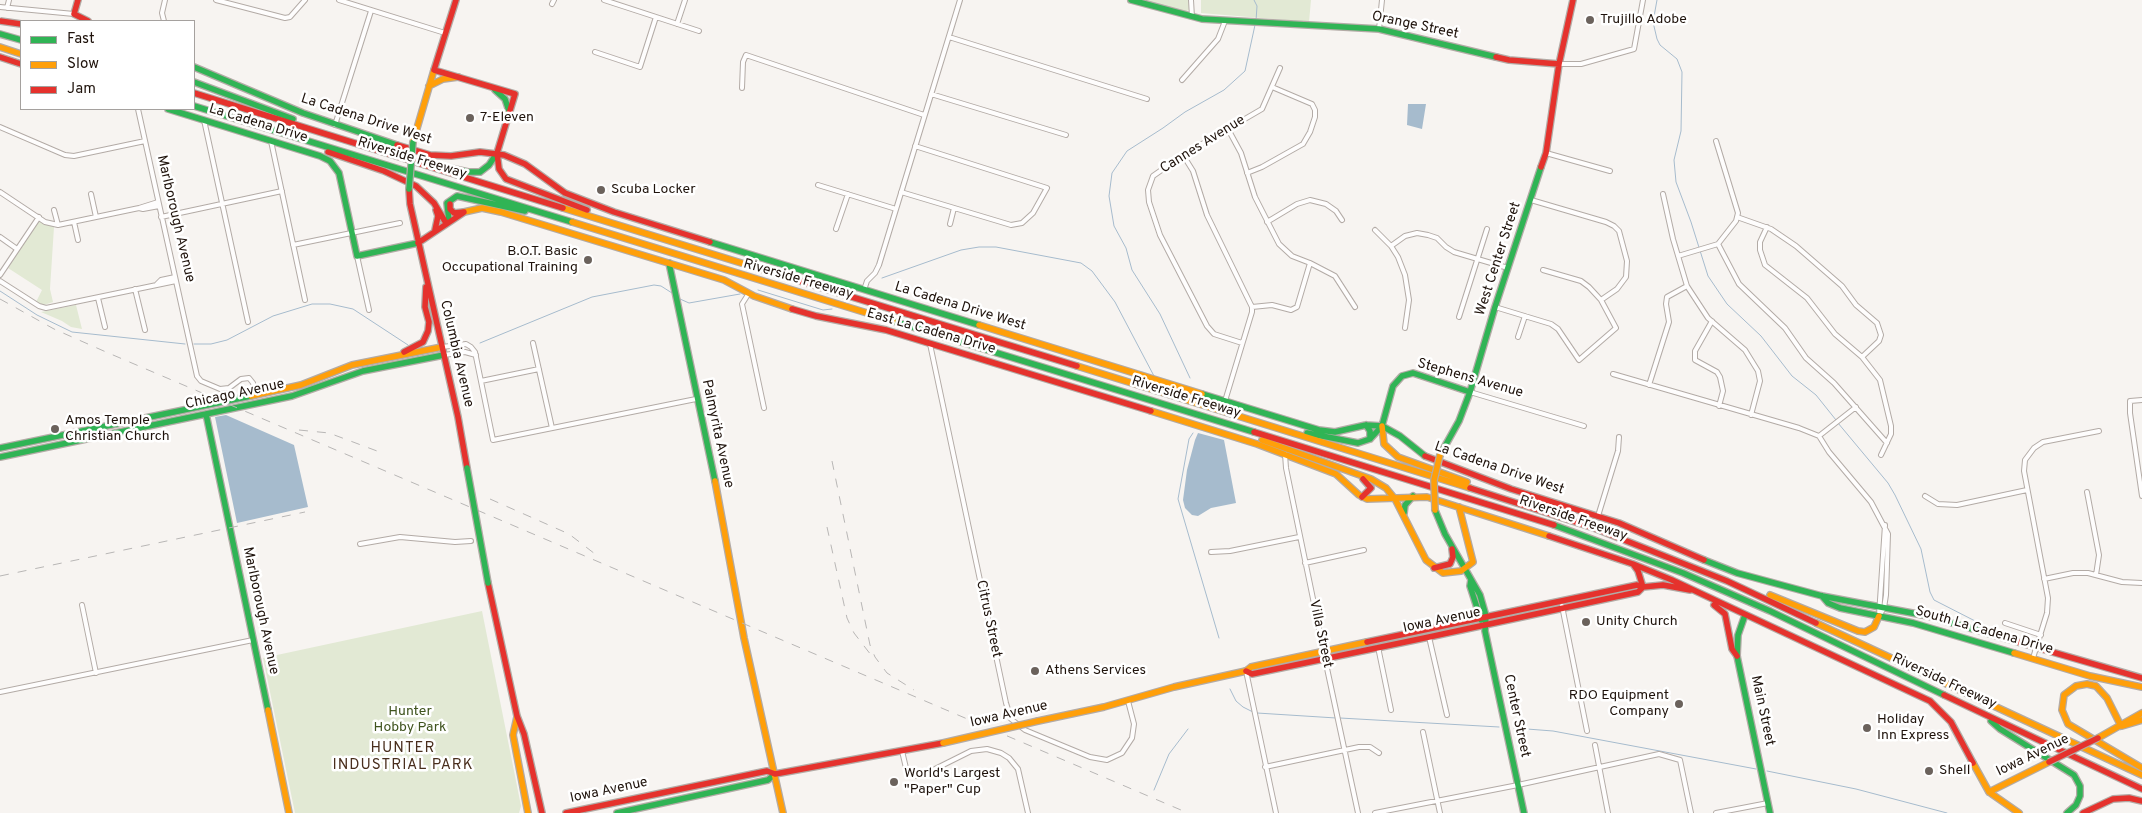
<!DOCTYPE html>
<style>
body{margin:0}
#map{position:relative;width:2142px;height:813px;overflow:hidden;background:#f7f4f1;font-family:Overpass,sans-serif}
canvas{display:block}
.legend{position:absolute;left:20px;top:20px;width:175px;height:90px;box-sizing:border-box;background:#fff;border:1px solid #a5a19e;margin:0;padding:6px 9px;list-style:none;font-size:15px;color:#1f130c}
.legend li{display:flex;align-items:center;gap:10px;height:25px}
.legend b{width:25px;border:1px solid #a5a19e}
</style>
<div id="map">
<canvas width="2142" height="813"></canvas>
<ul class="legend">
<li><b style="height:6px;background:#30b455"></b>Fast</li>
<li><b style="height:6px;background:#ff9f0a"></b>Slow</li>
<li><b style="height:6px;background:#e5322d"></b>Jam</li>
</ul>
</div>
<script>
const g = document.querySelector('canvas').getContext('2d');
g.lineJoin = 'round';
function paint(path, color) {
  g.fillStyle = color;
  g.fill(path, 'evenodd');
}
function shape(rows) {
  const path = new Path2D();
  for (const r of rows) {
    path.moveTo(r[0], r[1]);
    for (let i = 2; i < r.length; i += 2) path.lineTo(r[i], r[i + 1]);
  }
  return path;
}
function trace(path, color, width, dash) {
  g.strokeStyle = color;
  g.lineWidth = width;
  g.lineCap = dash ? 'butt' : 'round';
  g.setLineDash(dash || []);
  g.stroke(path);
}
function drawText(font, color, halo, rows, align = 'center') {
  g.font = font + ' Overpass,sans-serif';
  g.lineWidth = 5;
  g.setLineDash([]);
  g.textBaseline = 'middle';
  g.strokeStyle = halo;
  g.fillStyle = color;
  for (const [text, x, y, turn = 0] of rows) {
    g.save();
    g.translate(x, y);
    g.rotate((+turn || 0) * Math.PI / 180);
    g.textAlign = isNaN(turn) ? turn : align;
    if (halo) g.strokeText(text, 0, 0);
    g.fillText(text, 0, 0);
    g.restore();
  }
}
const green = shape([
 [1134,0,1190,0,1190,9,1184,13],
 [1201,0,1311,0,1309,22,1201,13],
 [38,221,54,227,50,289,53,302,44,305,36,302,42,290,8,268],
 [76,305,82,329,71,327,62,321,41,312],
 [482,611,521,806,519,813,295,813,263,658]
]);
const water = shape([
 [1408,104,1426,104,1422,129,1407,125],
 [226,415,294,445,308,507,237,523,215,417],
 [1198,433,1224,440,1236,503,1211,508,1198,516,1192,515,1185,508,1183,500,1187,470,1195,440]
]);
const stream = shape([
 [1254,0,1257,6,1256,21],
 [1657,0,1653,22,1657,39,1660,45,1677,59,1682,72,1681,131,1674,160,1676,182,1691,222,1708,276,1727,304,1761,336,1792,376,1816,395,1836,420],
 [882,278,961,250,979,247,996,247,1081,263,1092,271,1115,302,1154,376],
 [758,290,823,310,832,309],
 [0,291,37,315,72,332,185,344],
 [680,299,689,303,740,294],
 [480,343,592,297,654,285,661,286,672,293],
 [194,344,211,344,227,340,273,316,312,304,330,304,353,309,408,345],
 [1190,378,1160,314,1132,270,1126,248,1114,226,1109,196,1112,173,1127,151,1163,128,1185,112,1224,90,1245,71,1255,25],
 [1838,423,1888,483,1895,495,1921,549,1930,592,1934,600,1981,624],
 [1193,433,1189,439,1178,499,1219,638],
 [1230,689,1236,701,1243,707,1253,712],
 [1257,713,1336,718],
 [1340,718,1499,727],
 [1514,728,1553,731,1756,769],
 [1767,771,1856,789,1947,813],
 [1154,790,1169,754,1188,729]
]);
const street = shape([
 [216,0,285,18,290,17,305,0],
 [339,0,445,33],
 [604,0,699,31],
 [1191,0,1192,17],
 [552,4,554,0],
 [0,7,74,14],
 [7,8,9,0],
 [164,21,162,13,165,0],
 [677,24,685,0],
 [1379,29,1382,0],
 [949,37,1147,99],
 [595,52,640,67,656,17],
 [1559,64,1581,64,1634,49,1643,0],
 [1182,80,1218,39,1225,21],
 [742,88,743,62,746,55,924,115],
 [931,94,1066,135],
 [138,109,197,376,201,381,220,389,229,388,241,379,249,378,253,383,256,395],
 [204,120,248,322],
 [335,125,371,11],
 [0,127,65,155,74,156,145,141],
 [1228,129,1241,153,1255,197,1279,244,1292,256,1310,263,1335,276,1355,307],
 [271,141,305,300],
 [1546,153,1610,171],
 [1183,155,1193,171,1207,215,1252,307,1252,312,1225,401],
 [1247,173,1262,167,1303,144,1310,132,1315,117,1315,110,1312,104,1272,87],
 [818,185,896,209],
 [0,192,45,222,58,225,139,208,158,202],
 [901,192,1011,225,1022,223,1033,213,1047,188,915,146],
 [91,194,96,217],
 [1663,194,1673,239,1687,286,1708,318,1745,350,1758,371,1760,381,1751,415],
 [1531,200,1606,222,1614,226,1619,231,1627,261,1626,277,1617,289,1601,300],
 [139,208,143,209,159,206],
 [54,210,58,225],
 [161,217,282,191],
 [1737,217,1771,229,1796,246,1842,286,1856,305,1877,323,1881,335,1879,341,1862,357],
 [74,222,78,240],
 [1267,222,1297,204,1310,200,1326,204,1336,211,1342,220],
 [950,224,954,208],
 [1767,227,1760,242,1760,250,1765,265,1807,298,1835,334,1862,357,1880,380,1891,426,1891,434,1881,455],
 [836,229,848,194],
 [1375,230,1391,246,1398,257,1405,275,1409,300,1405,328],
 [0,237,17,249],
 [1718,244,1739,284,1785,328,1806,358,1834,383,1887,443],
 [293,245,400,223],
 [1391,246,1405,236,1417,233,1428,235,1437,238,1446,247,1454,252,1508,268],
 [357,256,369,310],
 [1678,256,1718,244,1736,221,1738,213,1716,141],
 [0,275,39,217],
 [0,281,39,306,46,308,176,281],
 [157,284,161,280,175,277],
 [135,289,145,330],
 [864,290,867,281,875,273,879,265,960,0],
 [749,293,742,304,764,408],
 [98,298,105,327],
 [1252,307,1272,305,1291,310,1297,307,1310,263],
 [1495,307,1551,324,1558,329,1579,360,1616,328,1601,300,1589,287,1581,281,1543,270],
 [1459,317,1487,229],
 [1712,321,1695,351,1695,360,1717,372,1720,377,1723,391,1719,406],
 [1518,337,1525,316],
 [533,343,552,428],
 [1242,343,1214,334,1207,326,1160,235,1149,202,1148,190,1153,176,1183,155,1262,109,1280,68],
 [930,344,1006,703,1011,719,1025,730,1090,757,1107,760,1122,753,1132,738,1134,724,1128,701],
 [442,347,466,344,471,347,475,352,493,440,696,399],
 [444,355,465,352,476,355],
 [1613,374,1799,428,1819,436,1829,452,1871,502,1888,534,1886,595,1884,608,1879,616],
 [481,381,539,369],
 [1649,385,1669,322,1666,304,1667,297,1687,286],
 [1470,392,1584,426],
 [2142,400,2130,401,2130,413,2142,496],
 [1819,436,1856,407],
 [1285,454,1286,468,1324,652],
 [2087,492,2099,555,2096,575],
 [1925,496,1938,504,1957,505,2027,490],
 [1598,516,1618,451,1619,437],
 [360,544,400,537,455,542,471,541],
 [1211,552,1230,551,1299,537],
 [1305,563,1364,550],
 [2044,579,2073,573,2088,573,2122,582,2142,583],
 [82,605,96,673],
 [1562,606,1587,731],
 [1879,615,1885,525],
 [2005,623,2041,635],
 [1429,637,1447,715],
 [1378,647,1391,710],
 [2033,658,2047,613,2048,598,2024,471,2025,460,2034,448,2043,442,2099,431],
 [1325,659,1358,813],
 [1246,671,1276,813],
 [0,692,253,640],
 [1423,732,1440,813],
 [1595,745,1608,813],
 [902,751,906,768,909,773,917,776,927,773,971,751,987,749,1001,753,1009,758,1018,769,1028,813],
 [1265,767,1359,747,1370,747,1379,753],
 [1375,813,1518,785,1659,754,1680,760,1691,813],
 [1716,813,1768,803]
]);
const fast = shape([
 [1131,0,1202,19,1379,29,1496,57],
 [0,34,21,40],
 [194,67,303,113,397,145],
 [194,82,293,119],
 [495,90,505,99,509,111],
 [194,106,572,222],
 [168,109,320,156,330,161,339,173,357,256,418,243],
 [441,166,468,172,480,172,489,165,497,153],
 [449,221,447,203,457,196,525,211],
 [710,242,979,325],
 [669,263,715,481],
 [893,321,1254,432],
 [1202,394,1319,430,1335,432,1366,425,1382,426,1400,436,1425,456],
 [206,414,268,710],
 [1366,425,1370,431,1370,439],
 [1382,426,1393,386,1402,376,1413,373,1470,392],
 [1307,433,1358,443,1370,439,1382,426],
 [0,448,251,396],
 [1440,455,1459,421,1470,392,1495,307,1541,167],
 [0,457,292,396,363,371,444,355],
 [1435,510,1445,534,1480,595,1486,616,1485,631,1524,813],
 [1404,513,1405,505,1413,496],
 [1554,525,1683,573,1770,611,1944,695],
 [1704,560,1737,573,1822,596,1928,616,1990,634],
 [1471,580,1470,586,1481,620],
 [1822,596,1828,603,1840,608,1913,623,2014,653],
 [1745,615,1738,635,1737,656,1770,813],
 [1991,721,2000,729,2074,775,2080,786,2080,796,2076,805,2067,813],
 [617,813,768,780,775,774]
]);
const slow = shape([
 [0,47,21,54],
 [429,86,443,79,458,77],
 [413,142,434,70],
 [563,208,777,274],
 [464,212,482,208,501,212,724,280,754,296,792,309],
 [572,222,893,321],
 [979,325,1202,394],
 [1077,366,1470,488],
 [251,396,301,385,352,365,442,347],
 [1151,411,1257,444,1336,474,1359,495,1367,499,1427,497,1549,536],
 [1382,426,1384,444,1398,457,1467,482],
 [1262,440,1371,479,1386,488,1395,499],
 [715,481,744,638,783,813],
 [1395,499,1426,560,1443,573,1461,571,1473,562,1459,507],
 [1770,595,1858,631,1865,632,1874,627,1879,616],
 [1816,623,2142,775],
 [2014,653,2090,676,2142,687],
 [268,710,289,813],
 [517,717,513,735,528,813],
 [1038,721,1104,707,1174,687,1246,671,1251,667,1367,642],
 [2121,726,2107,698,2096,686,2087,684,2076,686,2064,695,2062,710,2068,724,2142,768],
 [2122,726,2142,720],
 [2098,738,2142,713],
 [1973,763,1989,792,2049,762],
 [1989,792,2019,813]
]);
const jam = shape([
 [78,0,74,14,88,21],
 [456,0,434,70,515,94,497,153],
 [0,57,21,64],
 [1496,57,1509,60,1559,64],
 [194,93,563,208],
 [397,145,430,155,451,156,480,152,504,155,525,164,565,193,614,212,710,242],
 [328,152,384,171,416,186,434,203,446,223],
 [497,153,499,169,506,179,587,210],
 [1541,167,1546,153,1559,64,1573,0],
 [409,189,410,204,458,417,467,468],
 [450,204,450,209,454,213,464,212],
 [435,230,438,216,436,210],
 [418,243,463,213],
 [777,274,1077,366],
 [792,309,816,316,886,330,1151,411],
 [404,352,423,342,428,331,429,322,425,307,426,287],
 [1254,432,1554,525],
 [1425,456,1511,489,1619,523,1704,560],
 [1470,488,1594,528,1727,581,1816,623],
 [1362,497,1371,488,1363,479],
 [1549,536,1633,564,1638,571,1643,587],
 [1633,564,1672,580,1930,701,1951,722,1973,763],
 [1434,568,1450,564,1453,557,1452,549],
 [488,583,517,716,524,734,542,813],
 [1714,605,1725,614,1732,649,1737,656],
 [1990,634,2142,678],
 [1367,642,1637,585,1643,587,1663,585,1690,590],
 [1246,671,1252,674,1429,637,1638,592,1643,587],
 [1944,695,2142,789],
 [566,813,767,771,775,774,943,743],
 [2083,813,2113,799,2129,798,2142,801]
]);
const rail = shape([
 [0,299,54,329,106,352,1188,813],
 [299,430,329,433,385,454],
 [832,461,870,645,875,657,887,673,914,690],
 [490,499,569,534,599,557],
 [827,527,847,618,854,633,871,655],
 [0,576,305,512]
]);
const fastBridge = shape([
 [409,189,413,142],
 [467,468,488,583]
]);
const slowBridge = shape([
 [1435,510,1434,480,1440,455],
 [943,743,1038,721]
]);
const jamBridge = shape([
 [0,21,21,24],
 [2049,762,2098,738]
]);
const markers = [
 [1590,20,5,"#6b625c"],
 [470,118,5,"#6b625c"],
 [601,190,5,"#6b625c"],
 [588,260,5,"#6b625c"],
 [55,429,5,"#6b625c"],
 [1586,622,5,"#6b625c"],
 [1035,671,5,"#6b625c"],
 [1679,704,5,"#6b625c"],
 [1867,728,5,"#6b625c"],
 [1929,771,5,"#6b625c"],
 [894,782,5,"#6b625c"]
];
const poiNames = [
 ["Trujillo Adobe",1600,20],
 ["7-Eleven",480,118],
 ["Scuba Locker",611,190],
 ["B.O.T. Basic",578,252,"right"],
 ["Occupational Training",578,268,"right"],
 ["Amos Temple",65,421],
 ["Christian Church",65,437],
 ["Unity Church",1596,622],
 ["Athens Services",1045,671],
 ["RDO Equipment",1669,696,"right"],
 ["Company",1669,712,"right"],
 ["Holiday",1877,720],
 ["Inn Express",1877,736],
 ["Shell",1939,771],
 ["World's Largest",904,774],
 ["\"Paper\" Cup",904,790]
];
const streetNames = [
 ["Orange Street",1415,26,12],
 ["La Cadena Drive West",366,120,18],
 ["La Cadena Drive",258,124,17],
 ["Cannes Avenue",1203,145,-32],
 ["Riverside Freeway",412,159,17],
 ["Marlborough Avenue",175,219,77],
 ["West Center Street",1499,259,-72],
 ["Riverside Freeway",798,280,16],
 ["La Cadena Drive West",960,307,17],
 ["East La Cadena Drive",931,332,16],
 ["Columbia Avenue",456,354,77],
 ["Stephens Avenue",1470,379,16],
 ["Chicago Avenue",235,395,-12],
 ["Riverside Freeway",1186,398,17],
 ["Palmyrita Avenue",717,434,78],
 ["La Cadena Drive West",1499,469,19],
 ["Riverside Freeway",1573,519,19],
 ["Marlborough Avenue",260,611,78],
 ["Citrus Street",988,619,78],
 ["Iowa Avenue",1442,621,-12],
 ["South La Cadena Drive",1984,631,16],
 ["Villa Street",1320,634,78],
 ["Riverside Freeway",1944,682,25],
 ["Main Street",1762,711,78],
 ["Iowa Avenue",1009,715,-13],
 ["Center Street",1516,716,78],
 ["Iowa Avenue",2033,756,-26],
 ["Iowa Avenue",609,791,-12]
];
const parkNames = [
 ["Hunter",410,712],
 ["Hobby Park",410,728]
];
const neighbourhoodNames = [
 ["HUNTER",403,749],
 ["INDUSTRIAL PARK",403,766]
];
paint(green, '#e2e9d4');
paint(water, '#a6bbcd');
trace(stream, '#a6bbcd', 1);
trace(street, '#b3aba6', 6);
trace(fast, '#b3aba6', 8);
trace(slow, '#b3aba6', 8);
trace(jam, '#b3aba6', 8);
trace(street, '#fefdfd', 4);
trace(fast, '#30b455', 5.5);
trace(slow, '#ff9f0a', 5.5);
trace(jam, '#e5322d', 5.5);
trace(rail, '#b8b6b5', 1, [9, 9]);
trace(fastBridge, '#b3aba6', 8, []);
trace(slowBridge, '#b3aba6', 8, []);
trace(jamBridge, '#b3aba6', 8, []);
trace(fastBridge, '#30b455', 5.5);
trace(slowBridge, '#ff9f0a', 5.5);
trace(jamBridge, '#e5322d', 5.5);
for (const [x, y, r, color] of markers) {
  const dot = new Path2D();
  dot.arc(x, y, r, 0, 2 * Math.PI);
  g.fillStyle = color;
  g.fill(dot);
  trace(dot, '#fff', 2);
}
drawText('14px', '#1f130c', '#fff', poiNames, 'left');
drawText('14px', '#1f130c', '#fff', streetNames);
drawText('14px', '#40541e', '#fff', parkNames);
g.letterSpacing = '1px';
drawText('15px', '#492e1d', '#fff', neighbourhoodNames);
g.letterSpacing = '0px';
</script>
